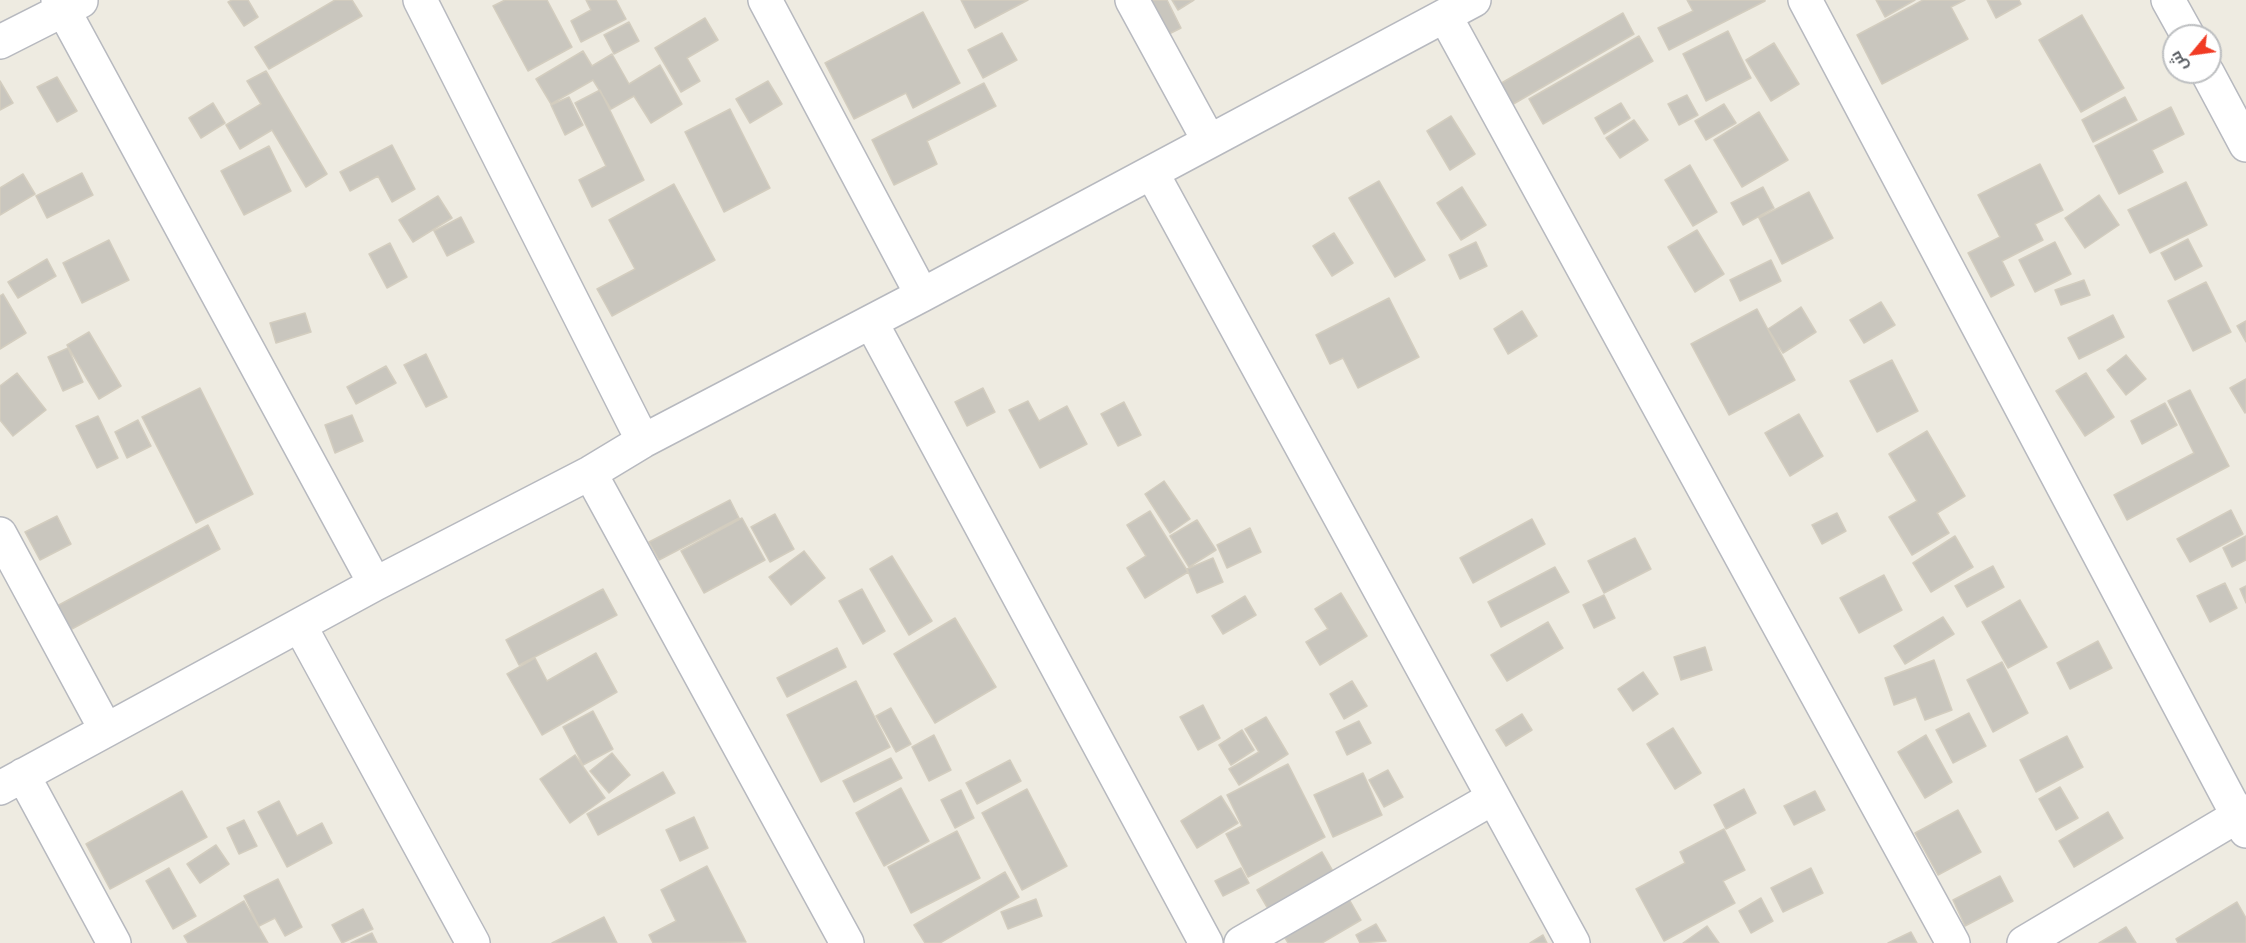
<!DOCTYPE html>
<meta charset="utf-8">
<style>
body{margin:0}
#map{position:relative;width:2246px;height:943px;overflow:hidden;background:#eeebe1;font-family:"IBM Plex Sans",Cairo,sans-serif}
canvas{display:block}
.north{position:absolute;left:2162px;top:24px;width:60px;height:60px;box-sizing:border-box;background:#fff;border:2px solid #bdbfc1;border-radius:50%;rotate:241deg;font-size:16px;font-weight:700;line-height:24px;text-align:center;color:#5a5e63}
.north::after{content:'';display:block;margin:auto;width:21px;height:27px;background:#f13b24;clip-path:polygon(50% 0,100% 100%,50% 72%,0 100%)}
</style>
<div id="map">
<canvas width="2246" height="943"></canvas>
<div class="north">ش</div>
</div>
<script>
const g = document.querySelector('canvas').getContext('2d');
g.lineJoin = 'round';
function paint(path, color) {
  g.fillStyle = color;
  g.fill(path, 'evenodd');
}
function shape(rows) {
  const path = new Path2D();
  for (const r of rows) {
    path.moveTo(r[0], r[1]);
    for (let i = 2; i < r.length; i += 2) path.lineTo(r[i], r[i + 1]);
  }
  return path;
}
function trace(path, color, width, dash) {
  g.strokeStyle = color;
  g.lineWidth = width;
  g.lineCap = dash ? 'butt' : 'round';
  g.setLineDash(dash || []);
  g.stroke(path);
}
const building = shape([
 [232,0,248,0,258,17,244,26,228,2,232,0],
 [335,0,352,0,362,16,269,69,255,47,335,0],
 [505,0,547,0,572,47,528,71,493,6,505,0],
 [586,0,616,0,626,19,581,42,571,21,591,10,586,0],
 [961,0,1028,0,975,28,961,0],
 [1139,0,1167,0,1181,28,1153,42,1139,0],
 [1172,0,1194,0,1178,10,1172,0],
 [1687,0,1765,0,1765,1,1669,50,1658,28,1693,11,1687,0],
 [1876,0,1915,0,1885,17,1876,0],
 [1923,0,1965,0,1951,7,1968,39,1882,84,1857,35,1923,0],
 [1987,0,2019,0,2021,4,1996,18,1987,0],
 [923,12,960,83,913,108,906,93,854,119,825,63,923,12],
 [1623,13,1634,34,1510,106,1498,85,1623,13],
 [2082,15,2124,88,2081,112,2039,40,2082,15],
 [705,18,718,40,687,58,700,81,681,92,655,48,705,18],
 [629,22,639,41,614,54,604,35,629,22],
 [1728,31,1751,78,1706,101,1683,54,1728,31],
 [1002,33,1017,60,983,78,968,50,1002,33],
 [1639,36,1653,61,1543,124,1529,99,1639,36],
 [1774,43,1799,84,1771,101,1746,60,1774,43],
 [583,51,592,66,612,54,629,84,660,65,682,104,651,123,634,96,611,109,593,80,551,104,536,79,583,51],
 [266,71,327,174,306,187,272,130,240,149,226,125,261,104,247,81,266,71],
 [57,77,77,111,57,122,37,87,57,77],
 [0,81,13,103,0,110,0,81],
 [768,81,782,104,750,123,736,99,768,81],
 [984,83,996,106,927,141,937,164,894,185,872,140,984,83],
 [600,90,644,180,592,207,579,180,606,166,575,103,600,90],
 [1687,95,1698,115,1679,125,1668,104,1687,95],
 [569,97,583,125,565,135,551,105,569,97],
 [2125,97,2137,120,2093,142,2082,120,2125,97],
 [213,103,225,123,201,138,189,118,213,103],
 [1621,103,1630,118,1604,134,1595,118,1621,103],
 [1724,104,1736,123,1706,140,1695,121,1724,104],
 [2171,107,2184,134,2152,150,2163,172,2119,194,2095,146,2171,107],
 [730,109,770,188,724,212,685,132,730,109],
 [1759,112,1788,160,1742,187,1714,140,1759,112],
 [1451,116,1475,154,1450,170,1427,131,1451,116],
 [1634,120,1648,140,1620,158,1606,138,1634,120],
 [392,145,415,189,392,202,378,176,350,191,340,172,392,145],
 [269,146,291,191,244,215,221,171,269,146],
 [2040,164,2063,210,2035,224,2043,240,2002,261,2014,285,1991,297,1968,253,2000,237,1978,195,2040,164],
 [1690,165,1717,212,1693,226,1665,180,1690,165],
 [82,173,93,195,47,218,36,196,82,173],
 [23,174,35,194,0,215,0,188,23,174],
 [1379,181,1425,260,1395,277,1349,198,1379,181],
 [2186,182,2207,225,2150,253,2128,210,2186,182],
 [674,184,715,260,612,316,597,289,635,269,609,220,674,184],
 [1462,187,1486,225,1461,240,1437,203,1462,187],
 [1763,187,1774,208,1743,225,1731,203,1763,187],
 [1809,192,1833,238,1782,264,1759,218,1809,192],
 [2099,195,2119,225,2085,248,2065,218,2099,195],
 [438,196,452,218,413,242,399,220,438,196],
 [461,217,474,242,447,256,434,231,461,217],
 [1697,230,1724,274,1695,292,1668,247,1697,230],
 [1334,233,1353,263,1332,276,1313,246,1334,233],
 [2188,239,2202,266,2175,280,2161,253,2188,239],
 [109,240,129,280,82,303,63,263,109,240],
 [1476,242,1487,266,1460,279,1449,255,1476,242],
 [2055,242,2071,274,2035,292,2019,260,2055,242],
 [390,243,407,277,387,288,369,254,390,243],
 [47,259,56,276,18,298,8,282,47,259],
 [1771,260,1781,281,1740,301,1730,280,1771,260],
 [2084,280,2090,295,2061,305,2055,290,2084,280],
 [2206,282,2231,332,2193,351,2168,301,2206,282],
 [3,294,26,333,0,349,0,296,3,294],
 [1389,298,1419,357,1358,388,1343,358,1330,364,1316,335,1389,298],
 [1881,302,1895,325,1864,343,1850,320,1881,302],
 [1801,307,1816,332,1783,353,1768,329,1801,307],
 [1757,309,1795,380,1729,415,1691,344,1757,309],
 [1522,311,1537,336,1508,354,1494,329,1522,311],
 [305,313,311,332,276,343,270,323,305,313],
 [2113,315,2124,337,2079,359,2068,338,2113,315],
 [2246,321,2246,342,2237,326,2246,321],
 [89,332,121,386,99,399,67,345,89,332],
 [68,348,83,382,63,391,48,357,68,348],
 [426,354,447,397,426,407,404,365,426,354],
 [2126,355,2146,379,2126,395,2107,370,2126,355],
 [1892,360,1918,411,1877,432,1850,381,1892,360],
 [386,366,396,383,356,404,347,387,386,366],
 [17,373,46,410,13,436,0,420,0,386,17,373],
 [2086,373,2114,417,2085,436,2056,391,2086,373],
 [2246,379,2246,412,2245,413,2230,388,2246,379],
 [200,388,253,494,196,523,142,417,200,388],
 [983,388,995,412,967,426,955,402,983,388],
 [2190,390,2229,466,2127,520,2114,495,2194,453,2168,401,2190,390],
 [1028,401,1039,421,1067,406,1087,444,1040,468,1009,410,1028,401],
 [1124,402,1141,435,1118,446,1101,414,1124,402],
 [2165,403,2177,425,2142,444,2131,421,2165,403],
 [1799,414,1823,456,1790,476,1765,433,1799,414],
 [352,415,363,441,335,453,325,425,352,415],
 [98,416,118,458,97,468,76,426,98,416],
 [138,420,151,446,127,458,115,432,138,420],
 [1927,431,1965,496,1937,513,1949,533,1912,555,1889,517,1917,501,1889,454,1927,431],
 [1164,481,1190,519,1170,533,1145,494,1164,481],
 [730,500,739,518,659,560,649,542,730,500],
 [2231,510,2243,534,2190,562,2177,539,2231,510],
 [1150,511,1188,572,1145,598,1127,568,1146,556,1127,525,1150,511],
 [1837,513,1846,531,1822,544,1812,525,1837,513],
 [775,514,794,549,770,562,751,527,775,514],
 [57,516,71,544,40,560,25,532,57,516],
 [742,518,765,560,704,593,681,551,742,518],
 [1532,519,1545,544,1473,583,1460,558,1532,519],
 [1197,520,1216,550,1189,567,1170,536,1197,520],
 [208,525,220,549,70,630,57,606,208,525],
 [1250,528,1261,552,1227,568,1217,545,1250,528],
 [1955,536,1973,567,1931,592,1913,563,1955,536],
 [2246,536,2246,560,2232,567,2223,548,2246,536],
 [1635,538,1651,569,1604,593,1588,561,1635,538],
 [804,551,825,578,791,605,769,577,804,551],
 [892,556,932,621,909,635,870,569,892,556],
 [1213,558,1223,582,1197,593,1187,569,1213,558],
 [1993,566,2004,587,1967,607,1955,586,1993,566],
 [1555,567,1569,592,1501,627,1488,602,1555,567],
 [1884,575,1902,610,1859,633,1840,598,1884,575],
 [2225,583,2237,608,2210,622,2197,596,2225,583],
 [2246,586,2246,603,2240,589,2246,586],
 [603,589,617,615,519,665,506,640,603,589],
 [862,589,885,631,863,644,839,601,862,589],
 [1341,593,1367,636,1320,665,1306,642,1328,629,1315,609,1341,593],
 [1604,595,1615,618,1594,628,1583,605,1604,595],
 [1245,596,1256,615,1223,634,1212,616,1245,596],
 [2020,600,2047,647,2008,668,1982,622,2020,600],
 [1943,617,1954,634,1905,664,1894,646,1943,617],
 [955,618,996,687,935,723,894,654,955,618],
 [1548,622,1563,648,1507,681,1491,655,1548,622],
 [2098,641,2112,668,2070,689,2057,663,2098,641],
 [1705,647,1712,670,1681,680,1674,657,1705,647],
 [837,648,846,667,787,697,777,678,837,648],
 [596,653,617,692,542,735,507,674,535,658,547,681,596,653],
 [1934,660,1952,710,1925,720,1916,697,1894,705,1885,678,1934,660],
 [2002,662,2028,713,1993,732,1967,680,2002,662],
 [1643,672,1658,694,1633,711,1618,689,1643,672],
 [856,681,890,747,821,782,787,715,856,681],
 [1352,681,1367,706,1344,719,1330,694,1352,681],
 [1203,705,1220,738,1198,750,1180,717,1203,705],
 [891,708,911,744,896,752,876,716,891,708],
 [593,711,613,749,583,765,563,727,593,711],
 [1969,713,1986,746,1953,763,1936,730,1969,713],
 [1522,714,1532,730,1506,746,1496,730,1522,714],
 [1266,717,1288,754,1239,785,1229,769,1259,752,1245,729,1266,717],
 [1359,721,1371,743,1347,755,1336,732,1359,721],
 [1673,728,1701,773,1675,789,1647,744,1673,728],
 [1242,730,1254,750,1231,765,1219,745,1242,730],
 [934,735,951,770,929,781,912,747,934,735],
 [1926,735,1952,782,1925,798,1898,752,1926,735],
 [2067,736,2083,767,2036,792,2020,760,2067,736],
 [612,753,630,775,609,793,590,771,612,753],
 [575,755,605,798,570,823,540,779,575,755],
 [891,758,902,778,854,802,843,781,891,758],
 [1010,760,1021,781,977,804,966,783,1010,760],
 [1288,764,1325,837,1248,877,1226,834,1242,826,1227,795,1288,764],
 [1388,770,1403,797,1384,807,1369,780,1388,770],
 [663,772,675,793,598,835,587,814,663,772],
 [1363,773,1382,815,1333,837,1314,795,1363,773],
 [2060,787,2078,818,2056,830,2039,799,2060,787],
 [901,788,929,841,884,866,856,813,901,788],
 [1027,789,1067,866,1022,890,982,813,1027,789],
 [1744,789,1756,813,1726,829,1714,805,1744,789],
 [961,790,974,818,955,828,941,800,961,790],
 [182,791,207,837,110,889,86,844,182,791],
 [1815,791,1825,810,1794,825,1784,806,1815,791],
 [1221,796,1238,823,1197,848,1181,821,1221,796],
 [279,801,297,836,322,823,332,843,287,867,258,812,279,801],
 [1958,810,1981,852,1938,875,1915,833,1958,810],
 [2108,812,2123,838,2074,867,2059,841,2108,812],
 [694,817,708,848,680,861,666,830,694,817],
 [244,820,257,846,239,854,227,828,244,820],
 [1724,829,1745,870,1723,881,1735,903,1664,941,1636,889,1685,863,1680,852,1724,829],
 [957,831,980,878,911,913,888,867,957,831],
 [216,845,229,864,200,883,187,864,216,845],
 [1322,852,1361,920,1322,943,1288,943,1257,890,1322,852],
 [707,866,746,942,653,943,649,935,676,921,661,890,707,866],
 [169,868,196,916,173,929,146,881,169,868],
 [1241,868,1249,883,1223,896,1215,881,1241,868],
 [1811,868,1823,893,1783,912,1771,888,1811,868],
 [1005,872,1019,897,940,943,925,943,914,925,1005,872],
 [2000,876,2013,901,1965,926,1953,900,2000,876],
 [278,879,302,927,285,936,275,918,259,926,244,896,278,879],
 [1761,898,1773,921,1751,933,1739,911,1761,898],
 [1036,899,1042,916,1008,929,1001,912,1036,899],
 [244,901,268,943,188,943,184,936,244,901],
 [2237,902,2246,918,2246,943,2178,943,2176,939,2237,902],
 [363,909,373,929,342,943,332,925,363,909],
 [604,917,617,943,552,943,604,917],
 [1376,924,1386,941,1360,943,1356,935,1376,924],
 [1707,926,1719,943,1683,943,1707,926],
 [2126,927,2136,943,2099,943,2126,927],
 [1911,932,1917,943,1888,943,1911,932],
 [372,933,377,943,351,943,372,933],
 [1543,935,1547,943,1530,943,1543,935]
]);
const street = shape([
 [58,0,375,584],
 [420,0,643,441],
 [765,0,922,295],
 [1132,0,1209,141],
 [1805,0,2246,831],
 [2168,0,2188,36],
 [1445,16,1953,943],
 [0,42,81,1],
 [2207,72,2246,145],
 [1152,173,1573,943],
 [871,322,1206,943],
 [590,473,847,943],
 [0,534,106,730],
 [300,626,473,943],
 [23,775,114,943],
 [0,788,375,584,590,473,643,441,922,295,1474,0],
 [1241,943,1493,798],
 [2024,943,2246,811]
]);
paint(building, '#c9c6be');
trace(building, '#d3cdbf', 1.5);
trace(street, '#b7b9bf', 36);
trace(street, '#fff', 33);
</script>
